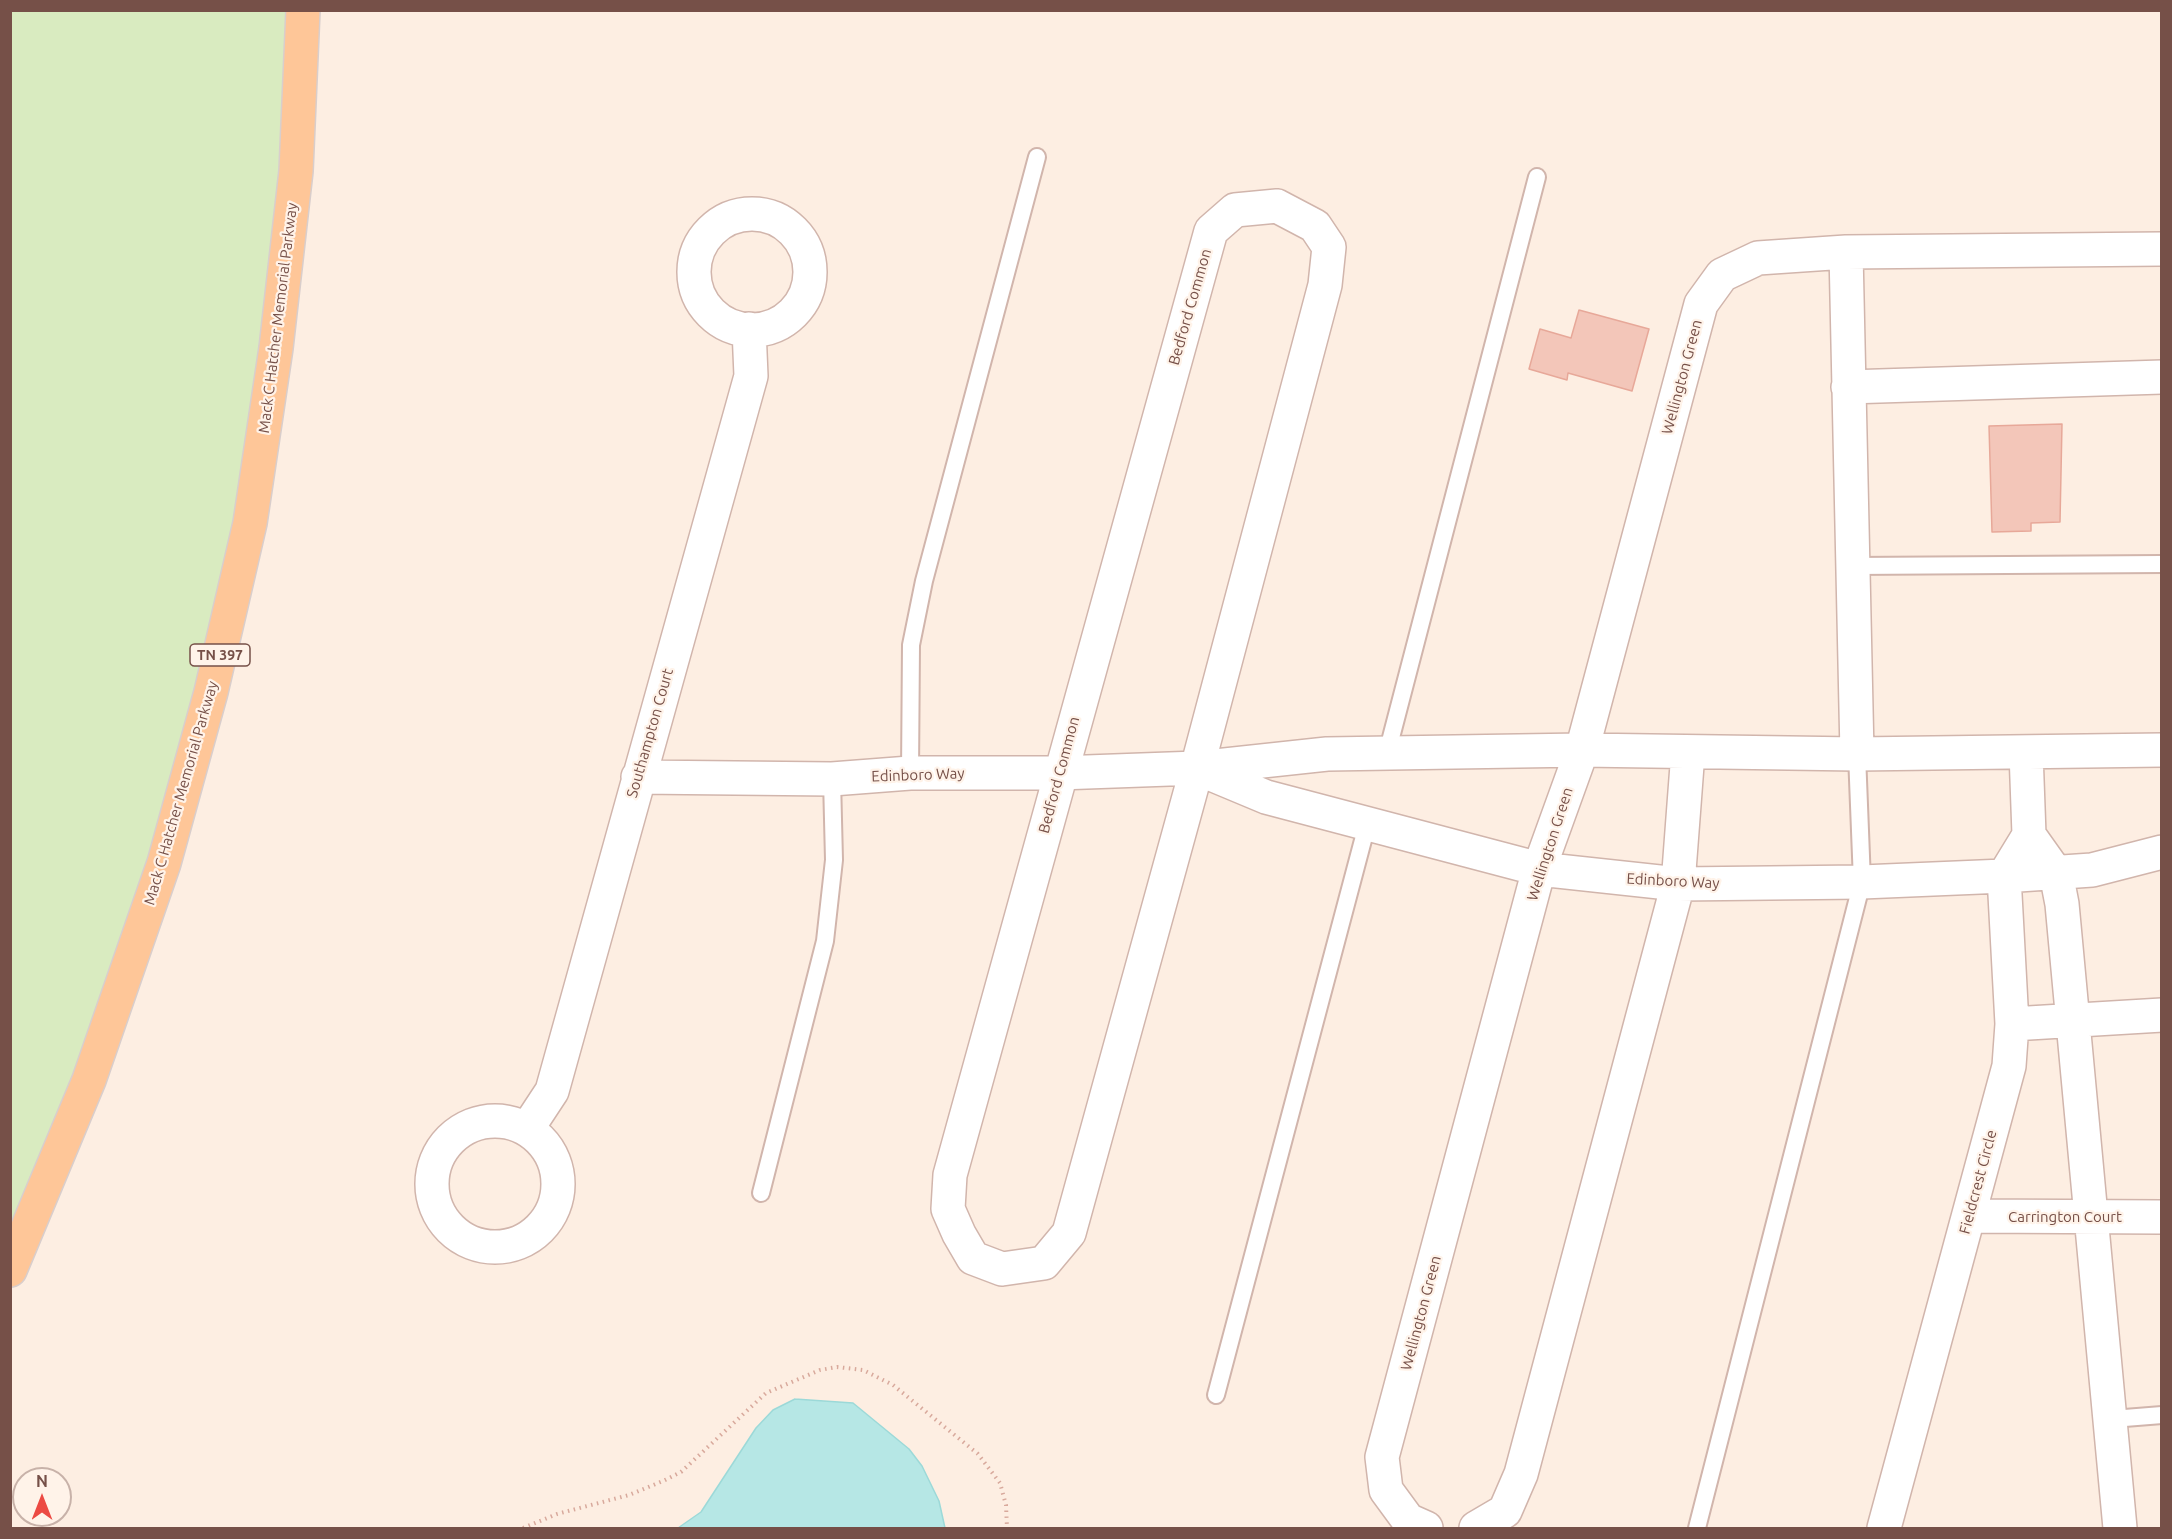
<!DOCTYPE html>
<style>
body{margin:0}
#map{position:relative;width:2172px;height:1539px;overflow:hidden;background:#fdeee2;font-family:Ubuntu,sans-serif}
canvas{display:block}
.frame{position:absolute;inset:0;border:12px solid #765048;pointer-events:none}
.north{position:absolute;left:12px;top:1467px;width:60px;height:60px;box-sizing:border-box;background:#fff3e9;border:2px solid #c8b2a9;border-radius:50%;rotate:0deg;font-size:16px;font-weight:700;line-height:24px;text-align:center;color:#765048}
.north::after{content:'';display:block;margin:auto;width:21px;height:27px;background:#ec4a43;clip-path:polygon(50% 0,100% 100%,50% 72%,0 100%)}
</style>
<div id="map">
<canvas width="2172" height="1539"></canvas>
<div class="frame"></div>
<div class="north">N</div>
</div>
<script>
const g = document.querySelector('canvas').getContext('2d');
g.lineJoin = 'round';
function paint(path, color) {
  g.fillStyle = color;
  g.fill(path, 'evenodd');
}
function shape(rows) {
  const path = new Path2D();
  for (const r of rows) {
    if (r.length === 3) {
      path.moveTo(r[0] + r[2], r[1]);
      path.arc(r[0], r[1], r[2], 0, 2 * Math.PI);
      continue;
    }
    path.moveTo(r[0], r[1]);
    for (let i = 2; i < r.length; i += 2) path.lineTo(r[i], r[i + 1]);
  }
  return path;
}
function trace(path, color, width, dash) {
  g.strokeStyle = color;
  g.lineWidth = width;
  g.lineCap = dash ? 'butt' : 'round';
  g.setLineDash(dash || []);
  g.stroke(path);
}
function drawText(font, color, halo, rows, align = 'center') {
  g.font = font + ' Ubuntu,sans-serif';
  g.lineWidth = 4.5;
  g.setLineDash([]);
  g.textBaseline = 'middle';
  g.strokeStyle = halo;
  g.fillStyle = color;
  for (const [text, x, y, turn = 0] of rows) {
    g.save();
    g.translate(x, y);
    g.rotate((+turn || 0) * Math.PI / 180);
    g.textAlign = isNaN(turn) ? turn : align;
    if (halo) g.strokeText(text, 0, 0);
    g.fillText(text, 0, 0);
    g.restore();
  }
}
const green = shape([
 [11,11,303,11,296,171,211,692,11,1270]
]);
const water = shape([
 [795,1399,853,1403,909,1449,922,1466,939,1501,945,1528,678,1528,701,1512,756,1428,773,1410,795,1399]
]);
const building = shape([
 [1579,310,1649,329,1632,391,1568,373,1567,380,1529,369,1540,329,1571,338,1579,310],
 [2062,424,2060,522,2031,523,2031,531,1992,532,1989,426,2062,424]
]);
const path = shape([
 [523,1528,557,1514,629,1495,663,1481,681,1472,766,1393,820,1370,837,1367,863,1370,893,1385,978,1454,1000,1483,1006,1505,1007,1528]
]);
const lane = shape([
 [1852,566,2162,564],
 [1387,753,1537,177],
 [910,773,911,645,924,581,1037,157],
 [761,1193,825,941,834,860,832,779],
 [1216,1395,1367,825],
 [2112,1419,2162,1415],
 [1697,1528,1862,882,1857,754]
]);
const street = shape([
 [1277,206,1315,226,1329,247,1325,285,1197,768,1069,1233,1044,1263,1002,1269,973,1258,959,1234,948,1209,950,1175,1211,231,1235,210,1277,206],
 [752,272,58],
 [1846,252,1857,754],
 [1848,387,2162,377],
 [2026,752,2029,835],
 [1199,769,1266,797,1539,869,1678,884,1862,882,2004,876,2092,870,2162,852],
 [638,777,832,779,910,773,1059,773,1197,768,1327,754,1582,750,1857,754,2162,750],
 [2012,1024,2162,1015],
 [495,1184,63],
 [527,1129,552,1091,751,376,749,329],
 [1969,1216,2162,1217],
 [1426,1528,1408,1520,1386,1490,1382,1457,1539,869,1582,750,1701,304,1722,275,1758,258,1846,252,2162,249],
 [1476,1528,1505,1511,1521,1474,1678,884,1688,752],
 [1884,1528,2009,1066,2012,1024,2004,876,2029,835,2056,873,2062,904,2120,1528]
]);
const primary = shape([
 [10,1270,89,1080,164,863,211,692,250,523,276,348,296,171,303,10]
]);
const shields = [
 [220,655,60]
];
const shieldNames = [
 ["TN 397",220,655]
];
const streetNames = [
 ["Bedford Common",1190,307,-74],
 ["Mack C Hatcher Memorial Parkway",278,318,-83],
 ["Wellington Green",1682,377,-75],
 ["Southampton Court",650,733,-74],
 ["Edinboro Way",918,775,-2],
 ["Bedford Common",1059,775,-75],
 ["Mack C Hatcher Memorial Parkway",181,793,-74],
 ["Wellington Green",1550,844,-72],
 ["Edinboro Way",1673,881,3],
 ["Fieldcrest Circle",1978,1182,-75],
 ["Carrington Court",2065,1217],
 ["Wellington Green",1421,1313,-75]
];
paint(green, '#d9ebc0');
paint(water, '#b6e7e5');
trace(water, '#9cd9d8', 1.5);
paint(building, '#f3c6b9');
trace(building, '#e7a899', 1.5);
trace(lane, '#d1b5ac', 20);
trace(street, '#d1b5ac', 36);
trace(primary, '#d9cecc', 36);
trace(path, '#d8a99c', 4, [1.5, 4.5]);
trace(lane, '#fff', 16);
trace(street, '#fff', 33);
trace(primary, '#fec698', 33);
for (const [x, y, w] of shields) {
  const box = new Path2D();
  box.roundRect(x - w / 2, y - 11, w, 22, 4.5);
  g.fillStyle = '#fff3e9';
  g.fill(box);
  trace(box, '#765048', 1.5);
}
drawText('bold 14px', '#765048', null, shieldNames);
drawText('15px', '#765048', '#fff3e9', streetNames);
</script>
